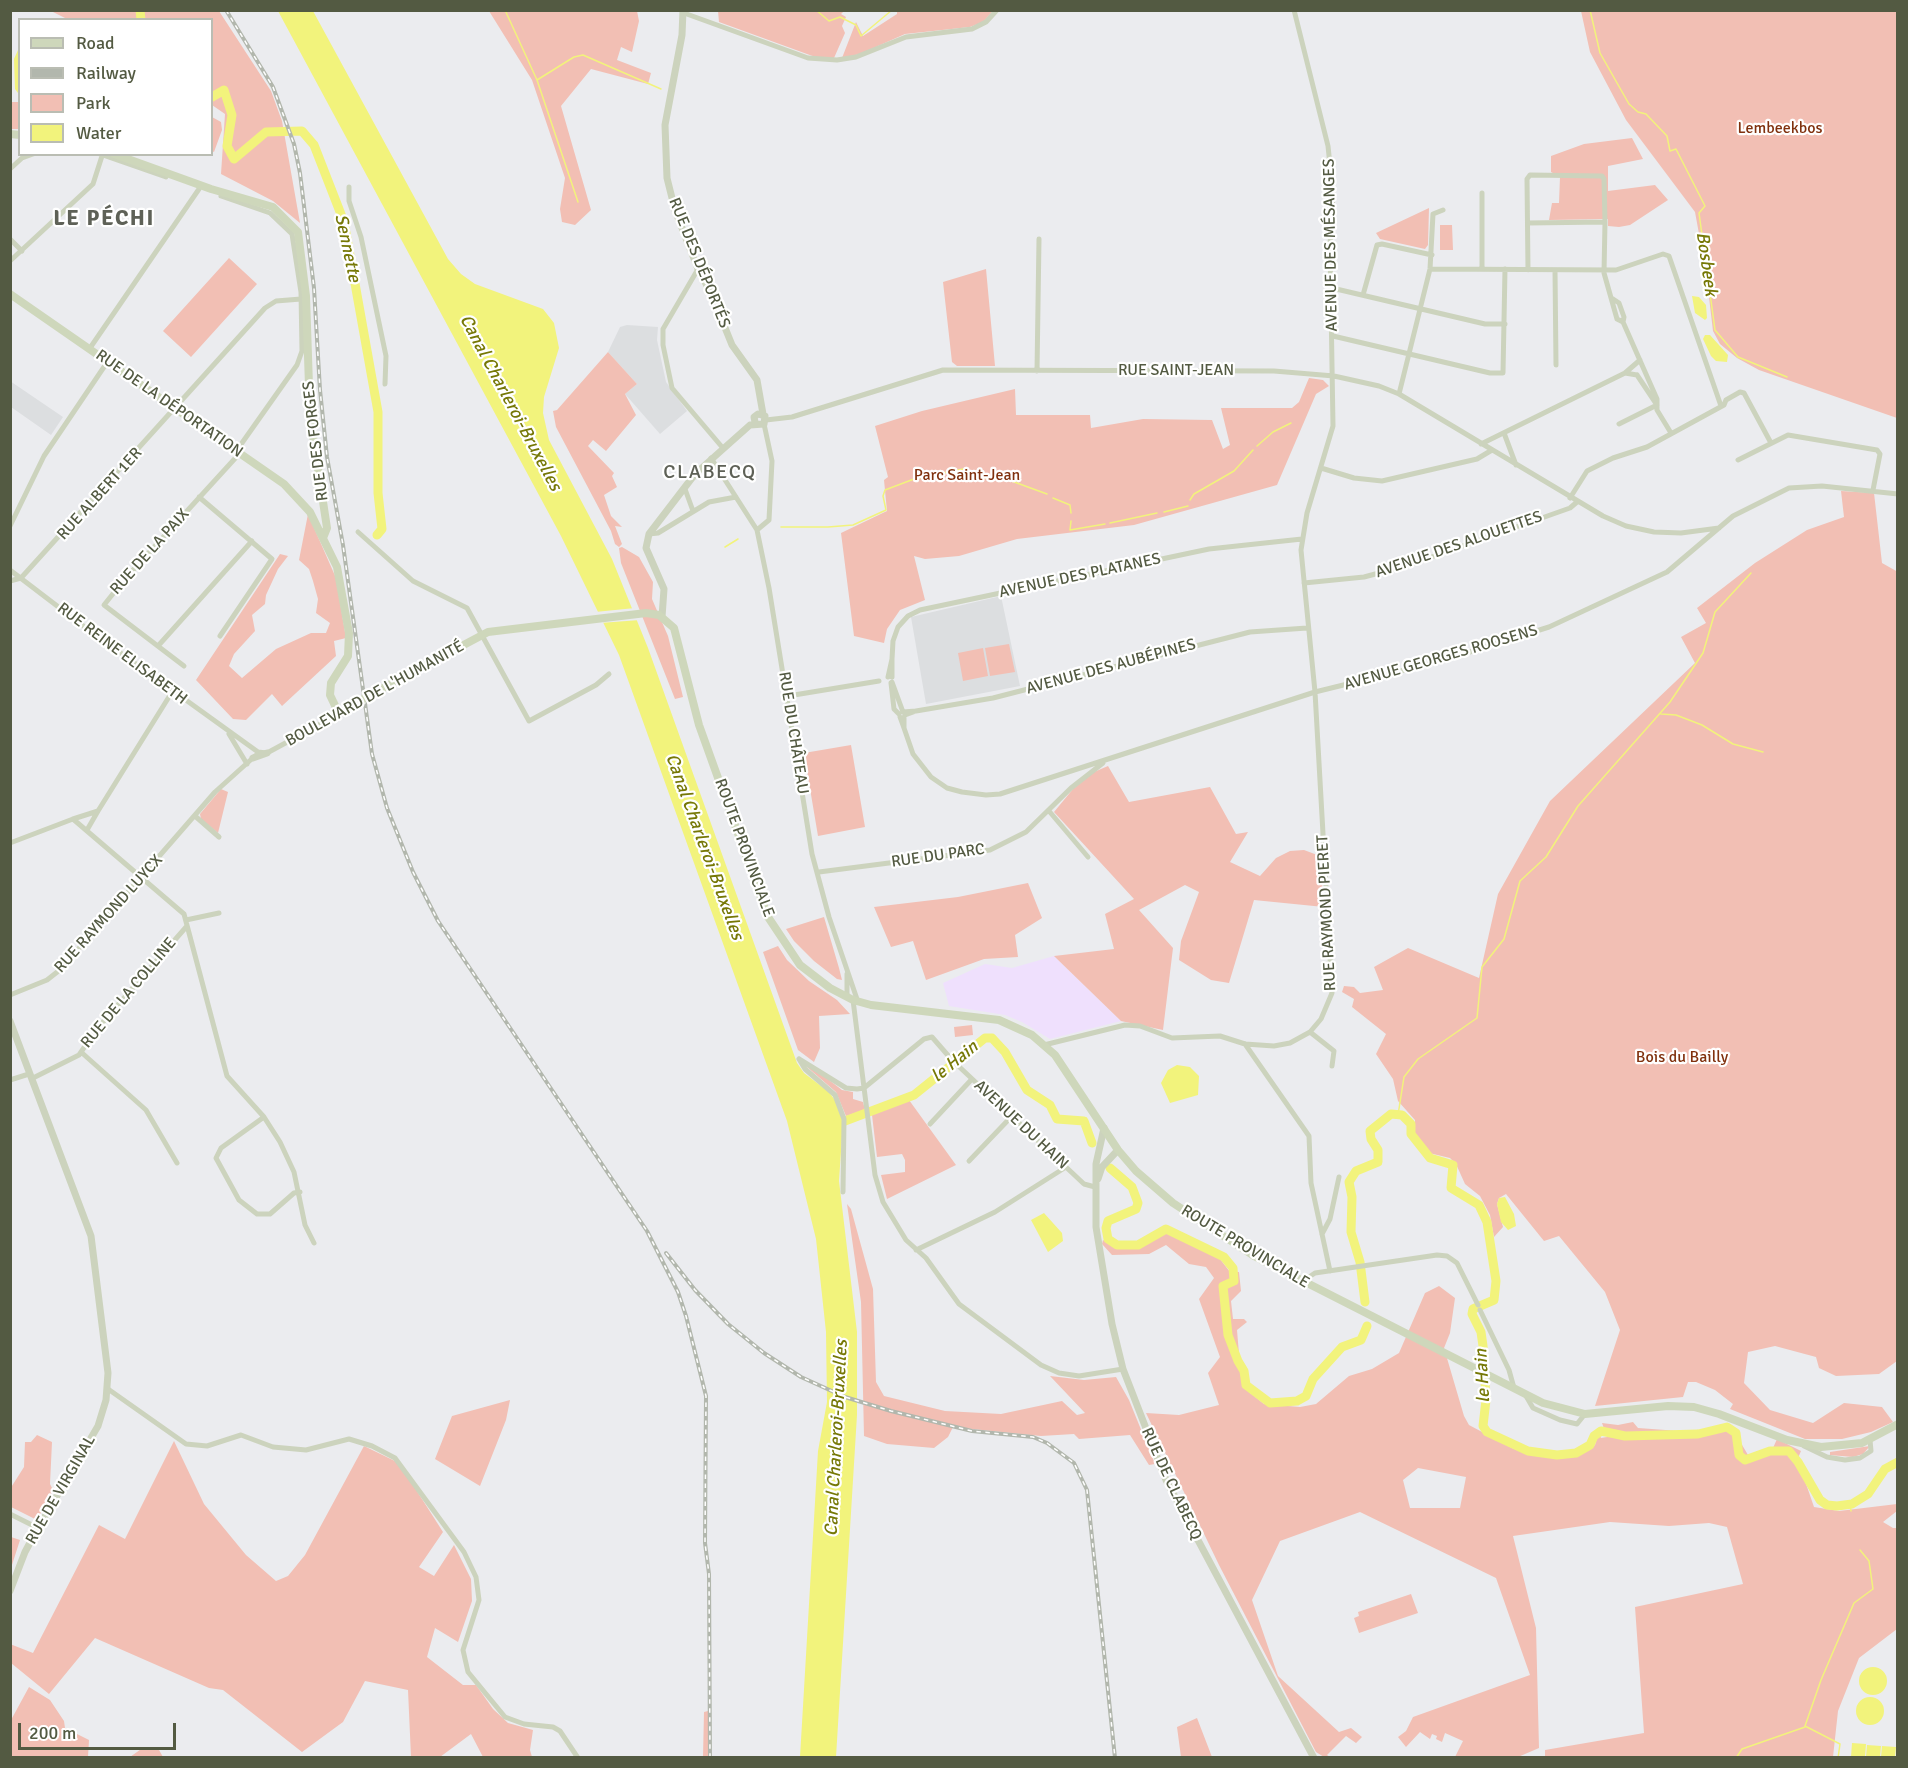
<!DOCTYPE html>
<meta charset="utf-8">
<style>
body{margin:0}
#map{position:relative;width:1908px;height:1768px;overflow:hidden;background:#ebecef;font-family:Signika,sans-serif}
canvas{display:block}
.frame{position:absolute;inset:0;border:12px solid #535a42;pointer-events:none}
.legend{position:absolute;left:18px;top:18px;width:195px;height:138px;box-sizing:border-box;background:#fff;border:2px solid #babdb3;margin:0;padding:8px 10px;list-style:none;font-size:18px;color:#535a42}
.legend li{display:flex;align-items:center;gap:12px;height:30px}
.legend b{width:30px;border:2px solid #babdb3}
.scale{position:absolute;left:18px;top:1723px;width:158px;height:27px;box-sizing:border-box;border:3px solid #535a42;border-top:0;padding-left:8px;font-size:18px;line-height:21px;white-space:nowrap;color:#535a42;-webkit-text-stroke:4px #fff;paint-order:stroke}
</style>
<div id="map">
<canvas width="1908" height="1768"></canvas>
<div class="frame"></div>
<ul class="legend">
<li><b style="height:8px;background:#ced7bb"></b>Road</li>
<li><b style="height:8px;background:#b2b7ad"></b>Railway</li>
<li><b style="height:16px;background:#f2bfb4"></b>Park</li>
<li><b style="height:16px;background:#f2f37c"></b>Water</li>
</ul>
<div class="scale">200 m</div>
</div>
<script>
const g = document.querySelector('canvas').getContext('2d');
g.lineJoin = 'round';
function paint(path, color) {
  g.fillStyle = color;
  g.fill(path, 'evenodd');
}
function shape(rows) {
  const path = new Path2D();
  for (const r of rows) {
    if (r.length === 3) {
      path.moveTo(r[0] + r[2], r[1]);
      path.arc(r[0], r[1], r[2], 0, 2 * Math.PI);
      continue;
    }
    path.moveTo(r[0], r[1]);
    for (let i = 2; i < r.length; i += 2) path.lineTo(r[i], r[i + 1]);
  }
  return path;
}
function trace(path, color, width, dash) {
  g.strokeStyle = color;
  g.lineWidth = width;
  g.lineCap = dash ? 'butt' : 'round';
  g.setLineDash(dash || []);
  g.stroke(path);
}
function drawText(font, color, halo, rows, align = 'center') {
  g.font = font + ' Signika,sans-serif';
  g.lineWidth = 4.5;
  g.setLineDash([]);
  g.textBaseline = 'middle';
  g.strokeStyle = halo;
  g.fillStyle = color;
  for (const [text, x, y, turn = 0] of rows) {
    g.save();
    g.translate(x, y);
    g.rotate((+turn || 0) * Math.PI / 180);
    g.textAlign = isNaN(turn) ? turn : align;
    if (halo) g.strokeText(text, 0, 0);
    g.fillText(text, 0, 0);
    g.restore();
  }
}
const commercial = shape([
 [1054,956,1121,1021,1050,1039,1022,1022,1005,1015,949,1006,943,983,985,964,1012,968]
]);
const education = shape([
 [627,325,658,327,657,340,666,382,687,411,660,434,625,394,637,384,608,352,620,327],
 [10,381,63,417,51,435,11,407],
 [1001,596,1020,686,926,704,911,617]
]);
const green = shape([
 [51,11,219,11,271,91,282,121,300,223,273,201,221,174,225,114,212,105,212,20,67,19],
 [489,11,637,11,639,21,632,52,621,47,617,60,651,73,648,84,591,69,561,106,591,210,575,225,562,222,560,209,565,178,532,80],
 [718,11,844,11,841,14,846,17,842,26,845,33,834,58,818,58,719,22],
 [897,11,993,11,983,22,970,27,905,34,860,54,842,58,856,22,863,36,897,14],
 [1581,11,1897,11,1897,418,1759,370,1737,358,1720,344,1713,331,1706,272,1695,212,1626,120,1590,52],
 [11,102,19,102,19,129,11,129],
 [212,117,221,122,222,130,214,152,212,151],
 [1632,138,1643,159,1608,166,1608,191,1655,185,1668,200,1630,225,1619,227,1608,226,1608,219,1549,220,1552,203,1559,203,1560,177,1551,172,1551,156,1584,144],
 [1429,208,1428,245,1425,249,1380,239,1376,233],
 [1440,225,1452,225,1453,250,1440,250],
 [229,258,257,284,191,357,163,331],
 [986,269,995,366,957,366,952,362,943,282],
 [608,352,637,384,625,394,636,415,606,451,593,440,588,446,614,473,612,476,617,487,604,495,611,516,622,527,615,526,622,544,619,547,615,544,611,531,556,427,553,411,557,410],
 [1309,378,1323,380,1329,386,1316,394,1277,485,1134,525,1017,539,959,556,925,559,914,556,925,600,900,610,887,629,884,643,854,636,841,533,887,511,884,480,888,477,875,426,922,411,1015,389,1016,415,1090,415,1091,428,1143,419,1212,420,1223,449,1230,445,1221,408,1292,408,1299,402],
 [1841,491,1874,493,1882,563,1898,572,1897,1361,1879,1374,1836,1376,1819,1368,1816,1357,1775,1346,1748,1352,1744,1383,1770,1410,1813,1423,1844,1403,1882,1407,1893,1422,1871,1432,1842,1439,1805,1439,1730,1409,1733,1404,1715,1390,1696,1382,1688,1382,1683,1397,1595,1406,1620,1330,1605,1292,1559,1236,1544,1241,1506,1194,1499,1198,1497,1204,1503,1227,1494,1237,1490,1215,1480,1196,1465,1184,1456,1164,1450,1158,1429,1153,1415,1134,1415,1120,1398,1101,1393,1079,1376,1054,1386,1034,1352,1007,1354,999,1342,992,1344,986,1354,987,1360,993,1383,990,1374,967,1408,948,1479,978,1498,894,1550,801,1695,663,1681,637,1706,623,1697,608,1755,563,1807,530,1844,517],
 [308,514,336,578,346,638,334,641,336,656,282,706,272,694,246,720,233,719,196,680,280,554,288,556,278,569,266,595,265,604,252,615,255,631,234,654,229,666,242,678,276,649,311,633,326,633,330,623,316,613,318,599,313,581,309,569,299,560],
 [622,547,639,557,653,582,652,599,668,636,683,697,675,699,621,563,619,548],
 [1009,644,1015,672,990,676,985,648],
 [983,648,988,676,963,681,958,653],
 [851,745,865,827,818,836,804,753],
 [1108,766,1129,802,1210,787,1236,834,1248,832,1230,862,1260,876,1276,858,1290,851,1304,850,1320,856,1324,907,1254,900,1229,983,1211,980,1179,960,1181,941,1199,892,1185,885,1139,910,1173,948,1163,1030,1121,1021,1054,956,1114,949,1105,914,1134,899,1054,812,1073,789,1094,772],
 [221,789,228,792,218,833,201,819,200,814],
 [1028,883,1042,918,1015,935,1018,957,984,959,926,980,913,941,891,947,874,907,958,897],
 [824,917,839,968,842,980,837,979,814,961,794,941,786,929],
 [778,946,787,960,809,981,837,1000,850,1014,819,1016,820,1048,814,1062,798,1050,763,952],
 [972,1025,973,1035,955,1037,954,1027],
 [807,1063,842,1090,853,1092,853,1099,863,1102,865,1110,846,1116,836,1092,807,1067],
 [909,1100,956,1165,887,1199,881,1175,905,1172,905,1160,902,1154,877,1157,872,1115],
 [847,1204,851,1209,873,1289,876,1382,884,1396,945,1411,1001,1414,1062,1401,1077,1415,1085,1413,1050,1376,1084,1380,1116,1377,1129,1400,1155,1464,1149,1465,1130,1435,1079,1439,1074,1434,1041,1436,953,1427,948,1437,934,1448,887,1444,864,1436,861,1302],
 [1162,1231,1182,1237,1220,1259,1230,1272,1239,1272,1241,1291,1231,1301,1233,1319,1244,1319,1247,1322,1237,1330,1239,1354,1235,1363,1240,1368,1243,1383,1249,1392,1264,1404,1300,1407,1316,1404,1349,1376,1372,1369,1399,1353,1425,1293,1439,1286,1455,1298,1450,1333,1444,1348,1464,1416,1469,1425,1514,1449,1573,1457,1595,1445,1599,1431,1601,1438,1607,1437,1602,1423,1618,1425,1633,1422,1638,1428,1693,1432,1720,1425,1735,1433,1748,1455,1773,1448,1777,1439,1801,1451,1798,1458,1804,1465,1802,1472,1814,1507,1839,1511,1897,1504,1897,1511,1883,1522,1893,1528,1897,1528,1897,1629,1859,1658,1838,1711,1833,1757,1545,1757,1545,1750,1644,1733,1635,1607,1743,1584,1727,1527,1709,1523,1669,1526,1610,1522,1513,1536,1536,1628,1539,1748,1518,1757,1455,1757,1463,1741,1445,1733,1442,1742,1436,1739,1437,1736,1432,1734,1430,1739,1420,1732,1406,1747,1398,1737,1406,1731,1413,1717,1530,1675,1496,1578,1360,1512,1280,1541,1252,1600,1278,1676,1339,1732,1351,1728,1362,1737,1356,1743,1346,1736,1327,1755,1330,1757,1324,1757,1316,1752,1219,1565,1146,1413,1179,1415,1219,1405,1208,1373,1220,1357,1199,1299,1214,1278,1206,1267,1189,1264,1166,1245,1149,1254,1112,1255,1102,1244,1103,1240,1116,1248,1137,1247],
 [1418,1468,1466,1477,1460,1508,1410,1508,1403,1480],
 [510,1400,506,1420,480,1486,435,1459,452,1416],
 [37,1435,52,1442,50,1484,53,1490,43,1511,35,1519,11,1507,10,1489,24,1467,25,1442,31,1442],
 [174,1441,204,1504,246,1555,276,1581,288,1576,305,1555,364,1446,399,1463,443,1532,419,1567,434,1576,454,1545,471,1579,472,1601,458,1642,435,1628,427,1657,463,1685,476,1685,493,1709,508,1723,533,1730,530,1750,532,1757,483,1757,471,1734,440,1757,411,1757,408,1690,365,1681,343,1722,302,1752,223,1690,209,1688,95,1638,49,1694,11,1663,10,1644,33,1653,99,1525,125,1539],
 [1870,1446,1863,1454,1853,1457,1830,1455,1830,1452],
 [11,1537,20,1540,11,1568,10,1537],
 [1411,1594,1418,1613,1359,1633,1354,1618,1359,1616,1358,1612],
 [29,1687,50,1700,64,1721,65,1728,89,1740,88,1757,11,1757,11,1720],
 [708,1711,708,1757,703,1757,704,1712],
 [1197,1718,1212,1757,1181,1757,1177,1727],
 [144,1747,159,1750,163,1757,130,1757]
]);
const water = shape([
 [278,11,313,11,448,259,461,274,475,284,543,309,554,323,559,348,544,397,543,413,549,440,612,559,648,648,797,1063,804,1073,829,1092,837,1103,843,1122,839,1181,857,1332,857,1415,836,1757,800,1757,818,1451,827,1402,826,1332,816,1239,787,1121,619,655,561,536],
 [18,50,20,50,18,93,15,89,14,59],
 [1692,296,1699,297,1706,305,1707,318,1705,320,1695,313],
 [1705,335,1710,335,1728,355,1727,362,1716,361,1711,356,1703,339],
 [1177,1065,1190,1067,1199,1076,1198,1095,1170,1103,1161,1083,1168,1070],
 [1505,1197,1514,1214,1516,1226,1508,1230,1501,1222,1497,1204,1499,1198],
 [1044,1213,1062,1233,1063,1241,1048,1252,1031,1220],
 [1873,1681,14],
 [1870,1711,14],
 [1852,1743,1866,1744,1865,1757,1851,1757],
 [1867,1745,1881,1746,1880,1757,1866,1757],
 [1882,1746,1896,1747,1895,1757,1881,1757]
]);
const pier = shape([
 [635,608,640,620,600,623,595,612]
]);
const stream = shape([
 [505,10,537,80,578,202],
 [816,10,829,21,840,17,856,25,861,36,892,10],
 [1590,10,1600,53,1629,104,1638,112,1646,114,1667,136,1670,151,1676,149,1705,206,1699,213,1715,330,1738,357,1787,377],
 [537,80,574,57,583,55,661,89],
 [1257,446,1273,432,1291,423],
 [998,479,1006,479,1047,494],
 [1053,498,1070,505,1071,513],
 [1190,500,1194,494,1234,471,1253,450],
 [1164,512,1188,506],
 [1071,521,1070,530,1105,524],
 [1110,523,1157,513],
 [781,527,828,527,853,525,886,510,883,496,885,490,914,479,963,469,986,478],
 [725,547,738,539],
 [1661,714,1676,715,1702,725,1733,744,1763,752],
 [1398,1115,1404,1077,1418,1059,1477,1018,1482,967,1504,939,1520,881,1546,857,1578,806,1670,702,1703,653,1715,612,1751,573],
 [1850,1504,1851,1511],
 [1736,1758,1742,1749,1805,1727],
 [1838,1758,1840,1744,1805,1726,1821,1680,1854,1603,1873,1589,1869,1561,1860,1550]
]);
const river = shape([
 [140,10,141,20],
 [212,97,224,90,232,115,227,146,234,159,266,132,302,131,314,145,344,222,378,412,378,493,382,529,377,535],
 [837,1124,914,1095,985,1038,992,1038,1005,1052,1027,1090,1050,1105,1057,1119,1084,1121,1092,1143],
 [1110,1168,1132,1187,1138,1203,1136,1209,1108,1221,1106,1228,1108,1239,1117,1245,1138,1245,1166,1229,1224,1257,1233,1268,1234,1281,1223,1286,1228,1335,1238,1361,1244,1371,1246,1385,1270,1403,1297,1401,1306,1396,1313,1379,1342,1347,1361,1340,1367,1326],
 [1365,1302,1360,1262,1351,1232,1352,1197,1349,1182,1356,1171,1378,1162,1378,1150,1371,1139,1370,1131,1391,1114,1402,1115,1411,1124,1411,1134,1430,1158,1453,1165,1451,1188,1479,1205,1487,1222,1496,1281,1494,1300,1473,1309,1472,1314,1481,1332,1483,1346,1486,1400,1483,1426,1487,1432,1528,1451,1557,1455,1576,1453,1590,1445,1594,1436,1601,1431,1625,1436,1698,1434,1727,1427,1736,1433,1739,1455,1745,1460,1770,1451,1789,1451,1798,1462,1820,1500,1827,1505,1837,1506,1852,1504,1868,1494,1885,1469,1898,1462]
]);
const minor = shape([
 [684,13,808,58,837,60,856,57,906,37,972,29,986,22,997,10],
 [100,154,166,177],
 [10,169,22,158,33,154],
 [349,187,349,201,361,237,386,356,385,384],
 [1482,193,1482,269],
 [221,196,270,213,292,234,301,292,302,351,297,365,237,450],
 [1528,223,1605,222],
 [10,239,22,251],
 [10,261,93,184,102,156],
 [698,269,663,329,663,345,672,388,722,447],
 [1430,269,1616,270,1663,254,1669,256,1721,406],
 [1528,270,1527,179,1530,175,1602,176,1604,179,1605,222,1604,273,1617,319,1623,322],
 [1555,270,1556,365],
 [1332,288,1485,324,1505,324],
 [1363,295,1377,245,1382,244,1432,255],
 [1613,299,1619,303,1624,317,1623,322,1657,399,1657,410,1671,433],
 [1333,336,1490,373,1503,373,1505,269],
 [90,348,199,189],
 [1037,371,1039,239],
 [1637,375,1657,405],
 [1637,375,1625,373,1640,360],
 [1399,394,1430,269,1433,214,1443,210],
 [766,420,792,417,943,370,1274,371,1334,376,1379,386,1399,394,1603,516,1626,526,1654,532,1681,533,1719,528],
 [1619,424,1657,405],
 [1504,433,1516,465],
 [1481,444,1625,373],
 [711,458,757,530,769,588,812,854,829,917,858,1002],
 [1738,460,1788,435,1877,450,1880,454,1873,490],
 [1321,468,1354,478,1382,481,1477,459,1492,450],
 [685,489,693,511],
 [199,497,272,559,220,636],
 [1570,498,1587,471,1613,458,1647,447,1724,405,1726,400,1740,392,1744,393,1771,443],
 [10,526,44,456,108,361],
 [757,530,769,520,772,461,764,424],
 [358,532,413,581,467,608,529,721,596,685,609,674],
 [649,534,658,533,709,502,736,497],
 [10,570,86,628,258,752,267,753,339,714],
 [21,578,265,308,276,301,301,299],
 [10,581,21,578],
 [1304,583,1364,577,1409,565,1570,508,1577,502],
 [158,646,252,541],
 [892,659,893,641,898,627,908,616,920,610,1209,549,1302,539],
 [184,666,104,605,124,580,240,453],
 [888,677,892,659,892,677],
 [892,682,903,712],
 [891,683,894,709,899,714],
 [788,696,879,681],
 [916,711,993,698,1250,632,1307,628],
 [903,712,916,711,905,715],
 [900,717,904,728,904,717],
 [904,728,913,754,931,777,947,788,962,792,986,795,1000,794,1315,692,1441,661,1549,627,1667,572,1733,516,1789,488,1822,486,1898,494],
 [229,734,247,764],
 [98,811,172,692],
 [1049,811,1088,857],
 [195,816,219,837],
 [87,830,98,811,73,819,184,914,227,1076,264,1117,280,1142,294,1172,305,1225,314,1243],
 [10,843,73,819],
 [819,872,990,850,1026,832,1071,788,1103,763],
 [186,920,219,913],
 [847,974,847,997],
 [10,995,47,980,61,969,215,792,255,756],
 [853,1000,875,1175,883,1202,906,1240,926,1258,959,1304,1041,1365,1059,1373,1079,1376,1123,1369],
 [1310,1032,1334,1051,1332,1066],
 [1245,1044,1309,1136,1311,1183,1330,1271],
 [1044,1045,1125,1025,1140,1026,1172,1038,1220,1036,1245,1044,1274,1046,1290,1043,1310,1032,1321,1019,1332,993,1315,692,1301,550,1307,513,1333,426,1330,245,1333,194,1328,146,1294,10],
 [81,1052,146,1110,177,1163],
 [799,1059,846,1088,857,1089,864,1088,924,1039,932,1037,952,1060,1084,1184,1095,1187],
 [799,1059,805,1069,835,1095,844,1119,843,1192],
 [33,1078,79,1055,96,1030,187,926],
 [10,1080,29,1074],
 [264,1117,221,1148,216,1158,239,1200,257,1214,270,1214,294,1193,300,1192],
 [930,1124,972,1079],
 [969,1161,1012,1116],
 [1322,1234,1330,1219,1339,1177],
 [916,1250,995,1212,1066,1167],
 [1303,1281,1315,1273,1437,1255,1447,1256,1457,1263,1478,1305],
 [1480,1310,1509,1370,1514,1388],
 [108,1389,186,1444,207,1446,241,1435,273,1447,306,1450,349,1439,372,1446,395,1458,464,1552,476,1577,479,1600,463,1650,468,1672,505,1717,524,1724,553,1727,560,1731,578,1758],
 [1526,1396,1533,1408,1560,1420,1577,1424,1585,1414],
 [1804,1446,1827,1457,1845,1460,1860,1458,1871,1451,1870,1440],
 [10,1514,38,1528]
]);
const tertiary = shape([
 [683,10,682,35,665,125,667,178,675,210,698,269,711,293,732,345,757,380,763,414],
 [662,617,664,589,646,548,649,534,695,474,750,425,764,424,765,416,758,414,754,417,755,422],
 [253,758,267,753],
 [10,1021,91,1236,108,1373,106,1400,98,1426,38,1528,25,1552,10,1591],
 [1104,1128,1096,1164,1096,1227,1112,1324,1123,1369,1166,1480,1314,1758],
 [1098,1179,1102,1167,1118,1150]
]);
const secondary = shape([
 [10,134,20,135],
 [114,154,211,189,273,207,298,232,306,296,310,416,327,528,323,538],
 [10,294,284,484,310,512,337,567,349,633,348,656,331,683,330,695,339,714,356,703],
 [396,681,488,632,646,613,659,615,674,628,699,725,768,917,800,965,830,988,853,1000,871,1005,999,1020,1032,1035,1055,1055,1118,1150,1136,1171,1173,1203,1254,1256,1543,1403,1585,1414,1668,1406,1694,1407,1719,1414,1787,1440,1821,1447,1862,1443,1898,1424]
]);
const rail = shape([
 [226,10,273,87,294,144,300,173,314,288,320,390,327,457,343,545,372,754,387,808,413,872,438,921,647,1231,678,1292,686,1316,706,1396,705,1543,709,1574,710,1758],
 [666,1253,695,1290,728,1324,764,1353,801,1377,845,1397,891,1411,972,1431,1033,1437,1047,1443,1074,1463,1087,1490,1115,1758]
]);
const secondaryBridge = shape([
 [356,703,396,681]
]);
const parkNames = [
 ["Lembeekbos",1780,129],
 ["Parc Saint-Jean",967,476],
 ["Bois du Bailly",1682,1058]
];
const streetNames = [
 ["AVENUE DES MÉSANGES",1331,245,-91],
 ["RUE DES DÉPORTÉS",699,263,68],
 ["RUE SAINT-JEAN",1176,371],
 ["RUE DE LA DÉPORTATION",169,404,35],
 ["RUE DES FORGES",316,441,-97],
 ["RUE ALBERT 1ER",100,494,-48],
 ["AVENUE DES ALOUETTES",1459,545,-19],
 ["RUE DE LA PAIX",150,552,-48],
 ["AVENUE DES PLATANES",1080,576,-12],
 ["RUE REINE ELISABETH",122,654,37],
 ["AVENUE GEORGES ROOSENS",1441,658,-16],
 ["AVENUE DES AUBÉPINES",1111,667,-15],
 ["BOULEVARD DE L'HUMANITÉ",375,694,-29],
 ["RUE DU CHÂTEAU",793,733,81],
 ["ROUTE PROVINCIALE",744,848,70],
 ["RUE DU PARC",938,856,-8],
 ["RUE RAYMOND PIERET",1327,913,-93],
 ["RUE RAYMOND LUYCX",109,914,-48],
 ["RUE DE LA COLLINE",129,993,-50],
 ["AVENUE DU HAIN",1021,1125,43],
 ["ROUTE PROVINCIALE",1245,1247,31],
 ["RUE DE CLABECQ",1171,1484,65],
 ["RUE DE VIRGINAL",61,1490,-60]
];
const waterNames = [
 ["Sennette",347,248,78],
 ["Bosbeek",1706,264,82],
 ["Canal Charleroi-Bruxelles",510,403,62],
 ["Canal Charleroi-Bruxelles",704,847,70],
 ["le Hain",955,1062,-39],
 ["le Hain",1483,1376,-93],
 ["Canal Charleroi-Bruxelles",837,1438,-87]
];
const quarterNames = [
 ["CLABECQ",710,473]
];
const districtNames = [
 ["LE PÉCHI",104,219]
];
paint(commercial, '#efe0fd');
paint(education, '#dcdee0');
paint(green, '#f2bfb4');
paint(water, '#f2f37c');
paint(pier, '#ebecef');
trace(stream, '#f2f37c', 1.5);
trace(river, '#f2f37c', 9);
trace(minor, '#ccd3bd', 5);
trace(tertiary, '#ccd3bd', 7);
trace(secondary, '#ced7bb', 8);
trace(rail, '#b2b7ad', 4);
trace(rail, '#fff', 1.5, [4.5]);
trace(secondaryBridge, '#ced7bb', 8);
drawText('16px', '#80310e', '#fff', parkNames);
drawText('16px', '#535a42', '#fff', streetNames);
drawText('italic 18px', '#767806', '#fff', waterNames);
g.letterSpacing = '1.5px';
drawText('20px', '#5e6157', '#fff', quarterNames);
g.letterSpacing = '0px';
g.letterSpacing = '1.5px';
drawText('bold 22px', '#5e6157', '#fff', districtNames);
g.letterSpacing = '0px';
</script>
